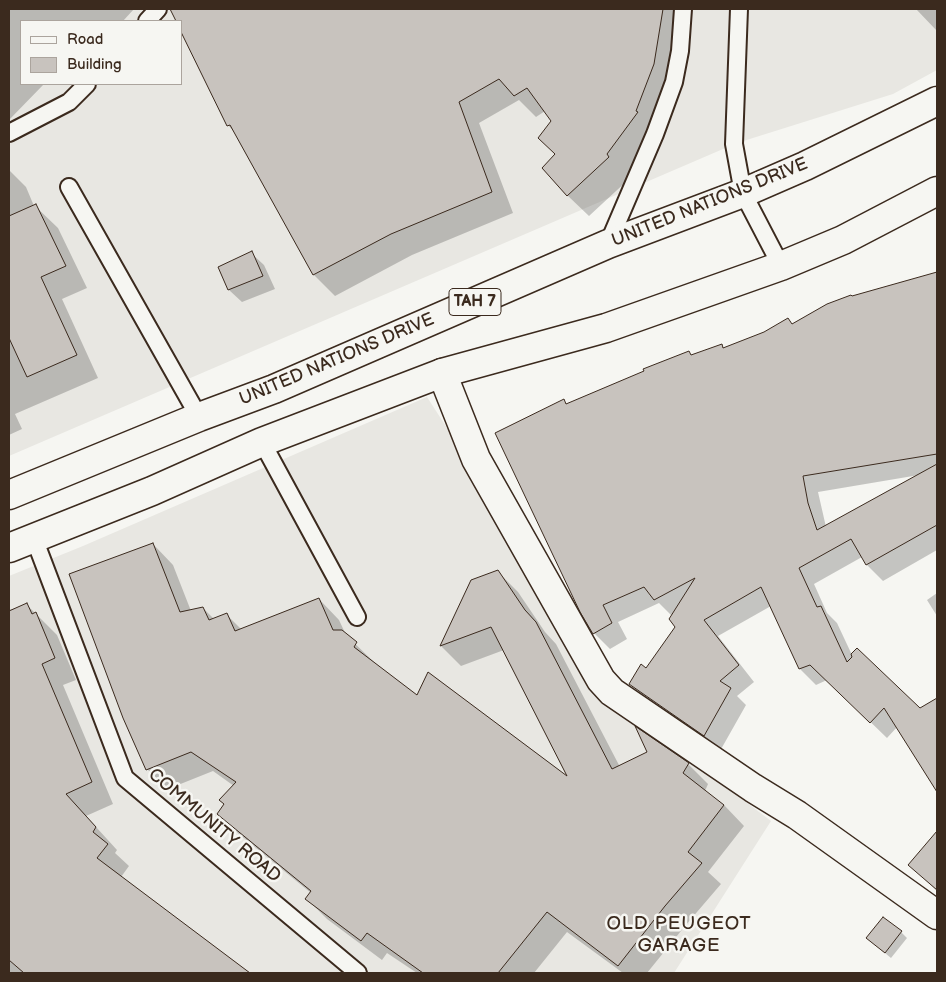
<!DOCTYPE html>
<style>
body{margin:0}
#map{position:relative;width:946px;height:982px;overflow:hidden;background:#f6f6f2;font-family:"Balsamiq Sans",sans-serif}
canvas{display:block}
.frame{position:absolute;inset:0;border:10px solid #3b2a1e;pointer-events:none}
.legend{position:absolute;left:20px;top:20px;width:162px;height:65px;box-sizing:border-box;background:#f6f6f2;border:1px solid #aba49d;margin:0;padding:6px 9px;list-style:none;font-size:15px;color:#3b2a1e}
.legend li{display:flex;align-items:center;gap:10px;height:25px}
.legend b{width:25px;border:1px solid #aba49d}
</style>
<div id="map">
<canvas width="946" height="982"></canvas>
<div class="frame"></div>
<ul class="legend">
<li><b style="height:6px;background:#f6f6f2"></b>Road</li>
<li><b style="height:14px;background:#c8c3be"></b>Building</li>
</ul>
</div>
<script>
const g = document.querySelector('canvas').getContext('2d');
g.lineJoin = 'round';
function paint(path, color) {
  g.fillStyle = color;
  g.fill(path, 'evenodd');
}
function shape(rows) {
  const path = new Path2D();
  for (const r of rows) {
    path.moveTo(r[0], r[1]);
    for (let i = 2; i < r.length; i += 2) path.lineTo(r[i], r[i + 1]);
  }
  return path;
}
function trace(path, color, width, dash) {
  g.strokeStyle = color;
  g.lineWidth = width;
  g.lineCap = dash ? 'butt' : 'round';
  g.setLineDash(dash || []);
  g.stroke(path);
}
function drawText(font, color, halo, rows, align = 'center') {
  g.font = font + ' "Balsamiq Sans",sans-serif';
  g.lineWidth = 5;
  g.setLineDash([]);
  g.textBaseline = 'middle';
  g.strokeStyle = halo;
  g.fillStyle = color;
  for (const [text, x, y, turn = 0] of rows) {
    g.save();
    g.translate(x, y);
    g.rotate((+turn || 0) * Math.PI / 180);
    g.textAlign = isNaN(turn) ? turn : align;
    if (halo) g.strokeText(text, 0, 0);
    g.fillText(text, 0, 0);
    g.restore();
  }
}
const built = shape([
 [9,9,937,9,937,70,893,94,737,143,9,456],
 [21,21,181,21,181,84,21,84],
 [427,397,633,716,771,821,674,973,9,973,9,576,83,546]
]);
const shadow = shape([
 [9,9,134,9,123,21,21,21,21,84,44,84,9,120],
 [177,9,673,9,686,22,658,135,628,176,629,179,589,216,567,195,557,155,553,121,545,111,536,117,519,100,479,123,513,213,412,255,335,296,314,275,237,135,228,125,181,21,178,21,174,13],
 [916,9,937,9,937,31],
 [9,170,26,187,34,206,35,206,58,228,87,288,62,299,98,378,15,414,22,429,9,435],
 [251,253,264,265,275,289,242,302,229,290,220,267],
 [937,273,937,550,883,581,867,565,862,557,814,584,827,613,837,623,852,655,920,710,937,699,937,783,926,772,898,726,887,738,827,680,816,685,800,669,771,606,718,636,754,682,737,696,746,705,720,751,646,700,630,684,646,669,676,627,672,616,659,603,618,622,627,639,610,649,594,633,564,401,568,405,689,352,692,356,721,345,725,349,793,325,853,298],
 [919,475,826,527,818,492],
 [153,544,173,565,191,611,203,608,214,619,227,615,242,630,319,599,339,620,346,635,376,664,375,665,418,697,571,781,504,650,461,666,441,646,472,581,498,572,518,592,545,632,556,644,620,767,688,764,708,784,705,791,724,805,744,826,708,872,721,884,685,926,647,973,623,973,567,932,534,973,417,973,387,953,382,960,327,919,307,899,311,893,239,834,218,814,225,805,220,800,234,786,213,771,168,789,147,769],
 [937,593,937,616,927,600],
 [27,605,57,635,76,680,63,685,113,804,86,816,117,850,115,853,129,866,121,877,248,973,125,973,66,929,43,956,63,973,9,973,9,610],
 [937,833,937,891,910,865],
 [901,932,907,938,891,958,874,944]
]);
const building = shape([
 [170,9,663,9,654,64,636,111,638,112,607,154,609,157,567,196,542,168,555,154,538,138,551,121,527,88,514,96,499,79,459,102,492,192,391,234,313,275,230,125,227,126,181,32,181,21,176,21,170,9],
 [36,204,66,266,41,277,77,355,27,377,9,338,9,216,36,204],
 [252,251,263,276,228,290,218,267,252,251],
 [937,272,937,454,803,476,808,503,817,530,937,464,937,525,866,565,851,539,799,568,817,607,821,606,847,662,852,657,851,654,857,648,920,708,937,698,937,792,884,708,870,723,810,665,799,669,761,587,704,620,739,665,720,681,731,688,704,736,629,684,641,664,646,668,675,627,669,619,695,578,654,600,644,587,603,605,612,623,593,634,580,612,495,433,564,399,566,404,644,371,643,369,689,351,691,355,722,344,723,348,764,332,788,318,792,324,827,304,851,295,852,296,937,272],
 [153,543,180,612,203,607,209,620,227,613,235,631,319,598,333,630,342,630,357,642,354,647,417,695,428,672,567,776,491,627,440,646,471,580,498,570,525,610,536,622,612,769,647,752,635,726,689,763,683,773,724,805,688,852,702,863,665,906,618,966,547,912,498,973,423,973,367,933,361,941,305,899,311,891,217,814,224,804,219,800,236,782,191,752,146,770,123,718,69,574,153,543],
 [27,603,32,614,36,612,55,658,42,664,92,782,66,794,96,827,93,832,108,844,97,858,250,973,24,973,9,960,9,611,27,603],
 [937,831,937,890,908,865,937,831],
 [883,917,902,931,885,953,866,938,883,917]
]);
const lane = shape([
 [739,9,734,144,743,193,781,266],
 [147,21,158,9],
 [9,133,69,102,87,84],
 [69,187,199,417],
 [608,244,655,134,674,82,680,51,683,9],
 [262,442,357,617],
 [34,538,125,778,358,973]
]);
const street = shape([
 [442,373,476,459,601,680,612,692,753,788,797,815,937,915]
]);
const highway = shape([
 [9,495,199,417,274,389,608,244,743,193,805,166,937,101],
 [9,548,152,491,262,442,442,373,606,328,781,266,843,240,937,191]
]);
const shields = [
 [475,302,52]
];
const shieldNames = [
 ["TAH 7",475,302]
];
const streetNames = [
 ["UNITED NATIONS DRIVE",710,203,-22],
 ["UNITED NATIONS DRIVE",337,360,-23],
 ["COMMUNITY ROAD",214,826,40]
];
const neighbourhoodNames = [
 ["OLD PEUGEOT",679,924],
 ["GARAGE",679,946]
];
paint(built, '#e8e7e2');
paint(shadow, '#0003');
paint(building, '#c8c3be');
trace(building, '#3b2a1e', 1);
trace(lane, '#3b2a1e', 20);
trace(street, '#3b2a1e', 31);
trace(highway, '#3b2a1e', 31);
trace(lane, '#f6f6f2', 16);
trace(street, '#f6f6f2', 28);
trace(highway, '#f6f6f2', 28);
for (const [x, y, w] of shields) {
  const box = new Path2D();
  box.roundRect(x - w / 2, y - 13.5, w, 27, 4);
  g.fillStyle = '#f6f6f2';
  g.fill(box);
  trace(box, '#3b2a1e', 1);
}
drawText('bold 16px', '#3b2a1e', null, shieldNames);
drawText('18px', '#3b2a1e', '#f6f6f2', streetNames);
g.letterSpacing = '1px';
drawText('19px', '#3b2a1e', '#f6f6f2', neighbourhoodNames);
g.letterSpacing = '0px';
</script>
